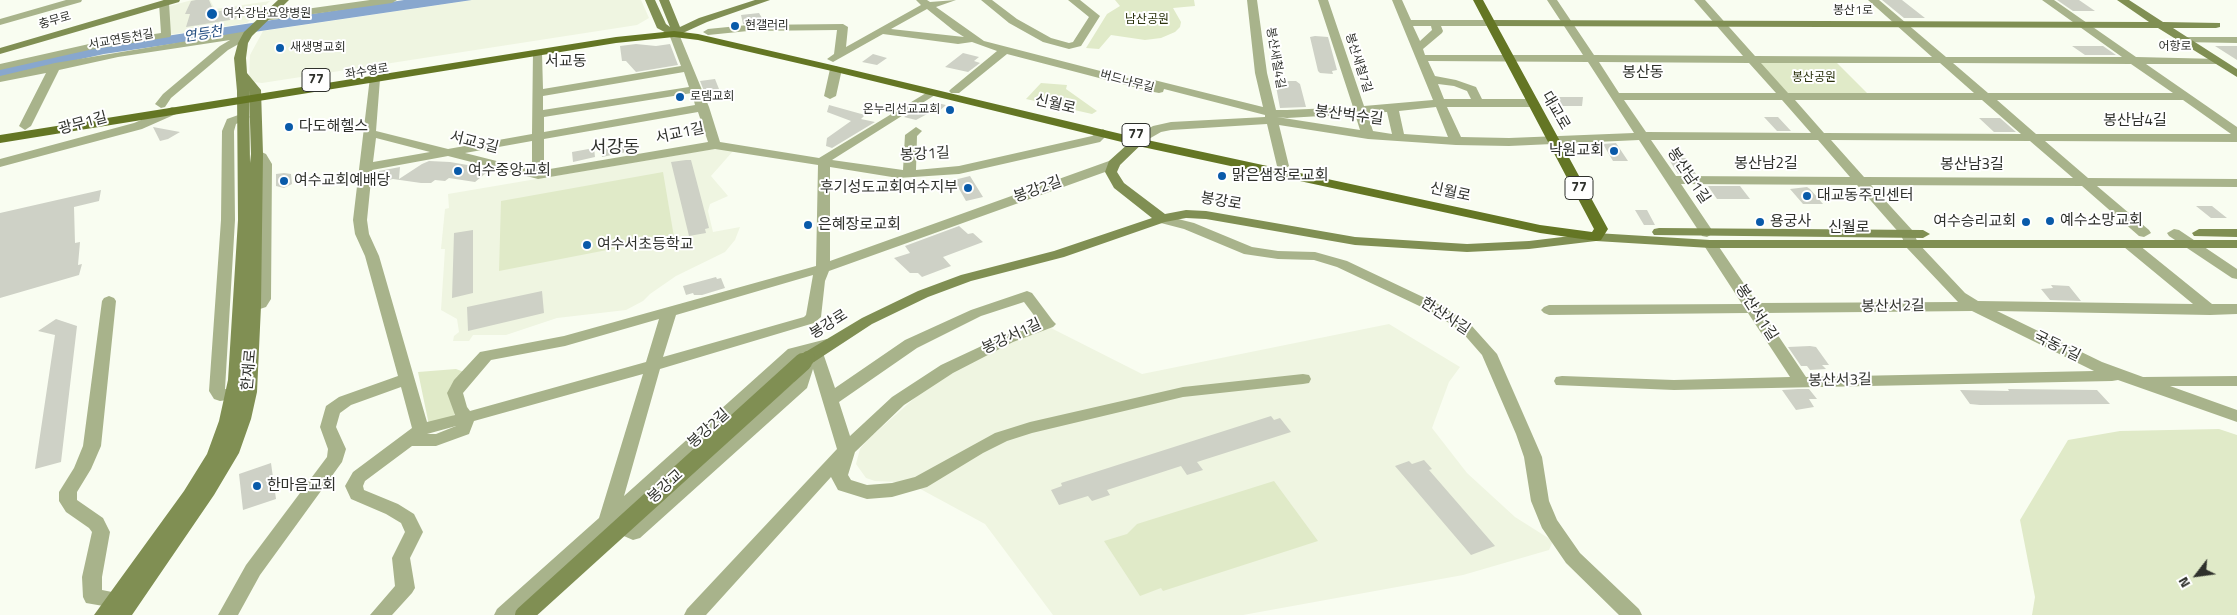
<!DOCTYPE html>
<meta charset="utf-8">
<style>
body{margin:0}
#map{position:relative;width:2237px;height:615px;overflow:hidden;background:#f9fdf1;font-family:"Titillium Web",sans-serif}
canvas{display:block}
.north{position:absolute;left:2172px;top:550px;width:50px;height:50px;-webkit-text-stroke:4px #fff;paint-order:stroke;rotate:240deg;font-size:14px;font-weight:700;line-height:20px;text-align:center;color:#2f312c}
.north::after{content:'';display:block;margin:auto;width:18px;height:22px;background:#2f312c;clip-path:polygon(50% 0,100% 100%,50% 72%,0 100%)}
</style>
<div id="map">
<canvas width="2237" height="615"></canvas>
<div class="north">N</div>
</div>
<script>
const g = document.querySelector('canvas').getContext('2d');
g.lineJoin = 'round';
function paint(path, color) {
  g.fillStyle = color;
  g.fill(path, 'evenodd');
}
function shape(rows) {
  const path = new Path2D();
  for (const r of rows) {
    path.moveTo(r[0], r[1]);
    for (let i = 2; i < r.length; i += 2) path.lineTo(r[i], r[i + 1]);
  }
  return path;
}
function trace(path, color, width, dash) {
  g.strokeStyle = color;
  g.lineWidth = width;
  g.lineCap = dash ? 'butt' : 'round';
  g.setLineDash(dash || []);
  g.stroke(path);
}
function drawText(font, color, halo, rows, align = 'center') {
  g.font = font + ' "Titillium Web","Noto Sans KR",sans-serif';
  g.lineWidth = 4;
  g.setLineDash([]);
  g.textBaseline = 'middle';
  g.strokeStyle = halo;
  g.fillStyle = color;
  for (const [text, x, y, turn = 0] of rows) {
    g.save();
    g.translate(x, y);
    g.rotate((+turn || 0) * Math.PI / 180);
    g.textAlign = isNaN(turn) ? turn : align;
    if (halo) g.strokeText(text, 0, 0);
    g.fillText(text, 0, 0);
    g.restore();
  }
}
const built = shape([
 [192,0,210,0,215,9,270,1,247,23,168,35,166,7],
 [473,0,641,0,649,18,637,25,262,83,253,82,249,79,250,55,263,31],
 [713,149,734,150,711,176,728,196,710,204,708,211,713,232,740,227,735,240,725,252,676,276,650,294,643,301,626,310,557,318,506,335,473,335,469,341,453,341,454,336,459,332,457,319,441,310,445,249,441,249,445,209,449,208,448,194],
 [1389,324,1460,367,1449,382,1432,428,1467,473,1515,517,1553,541,1549,550,1463,575,1243,615,1053,615,985,524,913,485,897,482,875,481,866,478,856,464,860,449,867,440,925,389,996,348,1049,327,1142,374]
]);
const green = shape([
 [1115,0,1194,0,1195,6,1173,8,1181,22,1180,27,1175,32,1161,38,1145,40,1111,35,1099,49,1086,48,1107,14,1120,6],
 [1763,62,1836,62,1868,94,1787,93,1760,64],
 [1041,83,1067,85,1066,89,1097,111,1092,114,1026,99],
 [663,172,674,237,499,271,501,201],
 [456,369,464,372,451,386,448,392,455,414,451,418,429,425,418,372],
 [2219,429,2237,435,2237,615,2032,615,2035,597,2020,520,2068,440,2120,431],
 [1274,481,1318,541,1163,591,1161,588,1140,596,1104,541,1127,534,1137,524]
]);
const water = shape([
 [404,0,472,0,104,54,0,77,0,68,87,48]
]);
const building = shape([
 [196,0,209,0,214,12,238,8,236,19,186,27,190,14,185,14,191,1],
 [1882,0,1902,0,1925,18,1904,18],
 [2057,0,2079,0,2095,11,2073,11],
 [759,13,765,23,743,24,741,15],
 [1315,36,1328,37,1337,70,1332,71,1333,74,1320,73,1318,71,1310,37],
 [636,44,656,46,670,44,678,65,636,72,626,61,622,61,620,46],
 [2072,46,2103,46,2116,55,2085,55],
 [2215,46,2237,46,2237,60],
 [963,53,979,57,974,61,980,63,968,72,945,67],
 [873,54,887,58,877,65,862,62],
 [715,79,719,89,704,91,700,81],
 [1275,81,1296,81,1300,84,1306,107,1280,108],
 [1544,97,1583,97,1582,106,1549,106],
 [933,102,946,105,937,113,924,110],
 [829,105,865,115,861,119,875,122,832,148,826,146,827,138,851,121,827,112],
 [917,109,929,113,916,120,904,117],
 [1764,117,1778,117,1791,131,1777,131],
 [1979,118,2000,118,2016,132,1994,132],
 [153,127,180,132,168,139,160,141],
 [628,142,631,151,602,157,600,147],
 [1616,143,1628,161,1613,161,1603,144],
 [594,148,595,157,573,162,572,152],
 [1668,158,1686,158,1696,174,1678,174],
 [686,160,691,160,709,228,705,229,706,233,689,236,671,162],
 [429,161,450,162,491,169,475,182,449,178,445,181,435,180,431,183,421,183,393,179,378,182,379,171,400,167,399,179,422,164],
 [284,173,291,174,292,184,284,188,276,186,276,174],
 [970,176,983,197,966,201,954,180],
 [1708,186,1740,186,1750,199,1717,199],
 [1807,187,1810,189,1823,204,1803,204,1790,189],
 [101,190,99,201,74,207,75,243,80,242,78,265,82,264,79,275,0,298,0,213],
 [2196,206,2212,206,2227,218,2211,218],
 [1635,210,1647,210,1655,225,1644,225],
 [959,226,968,234,973,233,983,242,943,257,951,266,922,277,918,273,910,273,894,258,910,253,905,246],
 [473,230,473,293,452,298,454,233],
 [716,277,717,279,721,278,725,288,702,295,694,295,693,293,686,295,683,286],
 [2051,285,2069,286,2081,301,2050,300,2041,289,2053,288],
 [542,291,544,313,468,331,467,307],
 [56,319,77,326,61,462,35,469,55,335,38,331],
 [1810,346,1816,347,1829,365,1822,365,1826,369,1810,370,1807,366,1801,366,1788,347],
 [1798,389,1809,389,1817,399,1809,399,1814,407,1796,410,1782,390],
 [2008,389,2097,390,2110,404,1980,405,1970,404,1960,390,2009,391],
 [1271,416,1274,420,1280,418,1291,432,1197,462,1203,470,1187,475,1181,466,1107,490,1110,495,1092,501,1088,496,1059,505,1051,490,1062,486,1061,483],
 [1424,460,1432,469,1429,470,1495,546,1471,555,1395,466,1409,461,1412,464],
 [271,463,276,499,243,510,239,474]
]);
const street = shape([
 [66,0,82,0,81,2,0,25,0,19,66,0],
 [164,0,169,3,171,35,170,37,89,50,0,70,0,64,89,44,161,33,159,3,164,0],
 [370,0,397,0,392,3,263,21,258,18,263,15,370,0],
 [916,0,927,0,930,2,956,0,936,7,984,41,1147,83,1154,80,1263,107,1255,73,1247,0,1257,0,1267,73,1276,110,1287,110,1353,107,1318,0,1328,0,1364,106,1433,100,1392,0,1402,0,1411,20,1490,20,1495,23,1490,26,1441,26,1443,31,1442,33,1423,49,1425,55,1583,55,1547,0,1557,0,1594,55,1743,56,1694,0,1705,0,1755,56,1932,57,1868,0,1879,0,1946,57,2122,57,2042,0,2054,0,2136,57,2220,59,2222,61,2220,63,2216,64,2146,64,2237,127,2237,142,2045,141,2088,178,2237,179,2237,187,2097,186,2149,230,2151,233,2144,237,2139,236,2082,186,1871,185,1913,231,1918,243,1965,293,1978,301,2193,304,2124,247,2122,244,2129,240,2134,241,2212,304,2237,304,2237,314,2210,315,1997,311,2102,362,2143,377,2237,376,2237,386,2170,386,2237,410,2237,422,2118,380,2112,381,1674,390,1556,385,1554,381,1556,377,1562,376,1674,380,1790,377,1748,313,1549,315,1544,313,1541,310,1544,307,1549,305,1742,304,1703,244,1710,240,1715,241,1757,303,1958,302,1906,247,1901,235,1857,185,1681,184,1714,233,1707,237,1702,236,1639,140,1509,146,1456,145,1368,139,1279,125,1289,166,1283,170,1277,166,1267,124,1171,130,1161,132,1147,140,1139,140,1137,137,1139,134,1153,126,1171,122,1265,117,1265,115,1164,89,1163,92,1159,93,1149,91,1007,54,959,93,951,93,949,91,951,89,997,51,972,42,958,44,883,34,833,62,827,59,834,54,837,30,748,31,708,35,703,32,708,29,748,25,843,24,848,27,846,47,921,5,916,0],
 [927,9,953,30,964,37,891,29,927,9],
 [1413,26,1431,26,1432,30,1420,41,1413,26],
 [1428,61,1588,62,1634,133,1509,138,1461,137,1447,107,1532,107,1538,103,1532,99,1482,99,1476,87,1456,80,1435,76,1428,61],
 [1599,62,1749,63,1776,93,1619,93,1599,62],
 [1761,63,1940,63,1974,93,1788,93,1761,63],
 [1953,63,2131,64,2173,93,1988,93,1953,63],
 [1438,84,1454,86,1467,91,1471,99,1444,99,1438,84],
 [1624,100,1782,100,1811,133,1646,132,1624,100],
 [1795,100,1982,100,2021,134,1824,133,1795,100],
 [1997,100,2183,100,2231,134,2036,134,1997,100],
 [1436,107,1448,137,1404,134,1399,111,1436,107],
 [1387,112,1392,134,1373,131,1367,113,1387,112],
 [1355,114,1360,130,1277,117,1287,118,1355,114],
 [1651,140,1818,140,1850,177,1676,176,1651,140],
 [1831,140,2030,141,2073,178,1864,177,1831,140],
 [1972,311,2094,371,1806,377,1763,313,1972,311],
 [981,0,992,0,1017,19,1051,38,1069,43,1073,42,1089,17,1068,0,1080,0,1100,16,1081,46,1069,49,1043,42,1009,23,981,0],
 [248,31,252,32,252,36,245,38,244,41,228,50,171,98,165,107,161,108,155,104,163,94,220,46,230,40,118,57,59,70,31,126,25,130,19,126,46,73,0,82,0,76,55,63,248,31],
 [674,31,679,34,709,107,720,142,819,158,931,90,935,91,937,93,935,95,832,160,903,170,905,135,916,127,922,131,917,136,916,170,959,166,1092,136,1103,129,1109,133,1100,142,959,174,898,178,830,167,830,261,1109,161,1114,160,1120,164,1119,167,829,271,825,281,821,317,814,323,660,369,624,496,788,349,827,339,833,340,835,344,833,348,822,350,835,388,905,340,971,310,1027,291,1032,293,1053,321,1056,324,1053,327,1013,342,953,373,904,405,855,452,848,475,851,480,867,485,892,483,915,477,995,433,1030,422,1183,387,1303,374,1309,375,1311,379,1309,383,1303,384,1183,397,1032,433,1007,441,983,453,927,487,892,497,867,499,838,490,831,477,706,615,684,615,687,609,837,449,813,369,807,388,640,538,633,540,610,530,517,615,494,615,497,609,599,518,643,374,474,421,469,434,436,446,412,446,365,481,363,486,364,490,398,504,414,514,423,532,410,558,415,588,412,593,392,615,370,615,395,586,392,558,405,532,401,523,386,514,351,499,345,486,353,472,412,428,401,387,351,405,340,413,336,427,346,449,342,462,260,575,238,615,218,615,246,565,327,457,328,449,320,427,326,406,339,397,398,376,365,256,355,234,353,220,370,77,378,77,380,79,376,131,448,149,532,134,533,51,541,51,542,53,543,89,681,66,669,34,674,31],
 [684,72,689,87,543,110,543,96,684,72],
 [692,93,695,105,544,132,544,117,692,93],
 [698,112,708,142,544,170,544,139,698,112],
 [376,138,430,152,373,162,376,138],
 [532,141,532,170,465,153,532,141],
 [715,149,818,165,816,266,564,336,480,352,454,380,447,393,455,415,427,422,379,256,369,234,367,220,372,170,448,156,538,179,715,149],
 [813,275,806,315,804,317,663,357,676,315,813,275],
 [1024,302,1039,322,1003,336,941,365,892,397,850,436,839,402,917,348,981,316,1024,302],
 [659,319,646,362,470,411,467,407,463,393,491,360,565,346,659,319],
 [801,356,794,382,631,524,622,519,801,356],
 [456,426,436,434,427,434,456,426],
 [2184,37,2237,37,2237,43,2180,42,2179,40,2180,38,2184,37],
 [836,66,842,69,836,96,830,99,824,96,830,69,836,66],
 [172,107,176,108,178,111,176,114,142,129,0,167,0,159,134,123,172,107],
 [244,113,250,117,236,124,234,131,235,220,225,389,240,390,242,394,240,398,220,401,214,399,209,391,221,220,222,131,227,119,244,113],
 [257,150,266,154,272,164,271,299,266,307,254,311,249,309,247,306,257,299,260,164,251,154,257,150],
 [1162,215,1194,223,1252,247,1278,251,1315,252,1347,261,1442,306,1471,325,1497,354,1532,434,1542,457,1549,501,1557,520,1580,553,1639,609,1642,615,1619,615,1566,563,1542,528,1531,501,1524,457,1516,434,1482,355,1461,331,1432,312,1337,267,1314,260,1278,259,1244,254,1184,229,1157,222,1155,219,1162,215],
 [2174,229,2179,230,2237,269,2237,279,2232,278,2169,236,2167,233,2174,229],
 [109,296,114,298,116,301,101,446,91,469,77,492,77,500,103,518,110,532,102,577,102,590,122,594,125,600,122,606,115,608,86,603,83,597,82,577,92,532,89,528,66,512,59,501,59,492,74,468,83,446,102,301,104,298,109,296]
]);
const secondary = shape([
 [164,0,180,0,179,2,0,54,0,48,164,0],
 [278,0,289,0,252,36,248,43,246,58,247,73,261,90,263,154,261,306,257,392,251,419,239,453,214,495,132,615,94,615,184,491,207,454,219,421,228,380,238,220,237,91,234,58,238,43,244,32,278,0],
 [249,90,251,154,250,163,249,90],
 [645,0,655,0,666,24,670,27,659,0,669,0,680,27,699,18,755,0,770,0,707,22,674,37,657,28,645,0],
 [2117,0,2129,0,2163,22,2220,23,2220,27,2216,28,2173,28,2237,69,2237,77,2158,28,1490,26,1485,23,1490,20,2149,22,2117,0],
 [1143,133,1149,137,1120,165,1117,172,1124,183,1165,214,1186,210,1206,211,1355,237,1467,244,1529,241,1596,233,1710,240,2237,240,2237,248,1710,248,1596,241,1529,249,1467,252,1355,245,1206,219,1186,218,1165,222,1064,257,971,281,928,297,872,324,814,362,802,362,800,358,802,354,862,318,918,291,961,275,1054,251,1152,218,1114,188,1105,172,1109,161,1139,134,1143,133],
 [1659,228,1923,230,1930,234,1923,238,1654,235,1652,232,1654,229,1659,228],
 [2199,229,2237,229,2237,237,2194,236,2192,233,2199,229]
]);
const primary = shape([
 [1473,0,1483,0,1608,229,1601,240,1596,241,1540,233,1138,146,836,72,698,40,674,37,616,43,0,143,0,135,616,37,674,31,698,34,836,66,1138,138,1540,225,1592,232,1594,229,1473,0]
]);
const secondaryBridgeFar1 = shape([
 [802,364,808,358]
]);
const secondaryBridge = shape([
 [524,615,803,362]
]);
const markers = [
 [212,14,6,"#095aa9"],
 [735,26,5,"#095aa9"],
 [280,48,5,"#095aa9"],
 [680,97,5,"#095aa9"],
 [950,110,5,"#095aa9"],
 [289,127,5,"#095aa9"],
 [1614,151,5,"#095aa9"],
 [458,171,5,"#095aa9"],
 [1222,176,5,"#095aa9"],
 [284,181,5,"#095aa9"],
 [968,188,5,"#095aa9"],
 [1807,196,5,"#095aa9"],
 [2050,221,5,"#095aa9"],
 [1760,222,5,"#095aa9"],
 [2026,222,5,"#095aa9"],
 [808,225,5,"#095aa9"],
 [587,245,5,"#095aa9"],
 [257,486,5,"#095aa9"]
];
const farStreetnames = [
 ["봉산1로",1853,11],
 ["충무로",55,21,-16],
 ["서교연등천길",121,40,-10],
 ["어항로",2175,47],
 ["봉산새철4길",1275,58,80],
 ["봉산새철7길",1358,63,72],
 ["좌수영로",367,72,-9],
 ["버드나무길",1127,82,15]
];
const farPoinames = [
 ["여수강남요양병원",223,14],
 ["현갤러리",745,26],
 ["새생명교회",290,48],
 ["로뎀교회",690,97],
 ["온누리선교교회",940,110,"right"]
];
const farParknames = [
 ["남산공원",1147,20],
 ["봉산공원",1814,78]
];
const farWaternames = [
 ["연등천",203,35,-9]
];
const shields = [
 [316,80,28],
 [1136,135,28],
 [1579,188,28]
];
const shieldNames = [
 ["77",316,80],
 ["77",1136,135],
 ["77",1579,188]
];
const farQuarternames = [
 ["서교동",566,62],
 ["봉산동",1643,73]
];
const streetNames = [
 ["신월로",1055,105,13],
 ["대교로",1555,111,60],
 ["봉산벅수길",1349,116,7],
 ["봉산남4길",2135,121],
 ["광무1길",83,124,-15],
 ["서교1길",680,134,-12],
 ["서교3길",474,143,14],
 ["봉강1길",925,155,-3],
 ["봉산남2길",1766,164],
 ["봉산남3길",1972,165],
 ["봉산남1길",1688,176,56],
 ["봉강2길",1038,190,-20],
 ["신월로",1450,193,12],
 ["봉강로",1221,202,10],
 ["신월로",1849,228],
 ["봉산서2길",1893,307,-1],
 ["봉산서1길",1756,313,57],
 ["한산사길",1445,317,33],
 ["봉강로",829,325,-32],
 ["봉강서1길",1012,337,-25],
 ["국동1길",2057,347,26],
 ["한재로",250,370,-85],
 ["봉산서3길",1840,381,-1],
 ["봉강2길",709,429,-42],
 ["봉강교",666,487,-42]
];
const poiNames = [
 ["다도해헬스",299,127],
 ["낙원교회",1604,151,"right"],
 ["여수중앙교회",468,171],
 ["맑은샘장로교회",1232,176],
 ["여수교회예배당",294,181],
 ["후기성도교회여수지부",958,188,"right"],
 ["대교동주민센터",1817,196],
 ["예수소망교회",2060,221],
 ["용궁사",1770,222],
 ["여수승리교회",2016,222,"right"],
 ["은혜장로교회",818,225],
 ["여수서초등학교",597,245],
 ["한마음교회",267,486]
];
const quarterNames = [
 ["서강동",615,149]
];
paint(built, '#eff5e1');
paint(green, '#e0eac8');
paint(water, '#88a7ce');
paint(building, '#ced1c6');
paint(street, '#a8b38b');
paint(secondary, '#808f53');
paint(primary, '#647624');
trace(secondaryBridgeFar1, '#808f53', 14);
trace(secondaryBridge, '#808f53', 18);
for (const [x, y, r, color] of markers) {
  const dot = new Path2D();
  dot.arc(x, y, r, 0, 2 * Math.PI);
  g.fillStyle = color;
  g.fill(dot);
  trace(dot, '#fff', 2);
}
drawText('12px', '#2f312c', '#fff', farStreetnames);
drawText('12px', '#2f312c', '#fff', farPoinames, 'left');
drawText('12px', '#2c340f', '#fff', farParknames);
drawText('italic 14px', '#234e81', '#fff', farWaternames);
for (const [x, y, w] of shields) {
  const box = new Path2D();
  box.roundRect(x - w / 2, y - 11.5, w, 23, 4);
  g.fillStyle = '#fff';
  g.fill(box);
  trace(box, '#2f312c', 1);
}
drawText('bold 14px', '#2f312c', null, shieldNames);
drawText('15px', '#2f312c', '#fff', farQuarternames);
drawText('15px', '#2f312c', '#fff', streetNames);
drawText('15px', '#2f312c', '#fff', poiNames, 'left');
drawText('18px', '#2f312c', '#fff', quarterNames);
</script>
